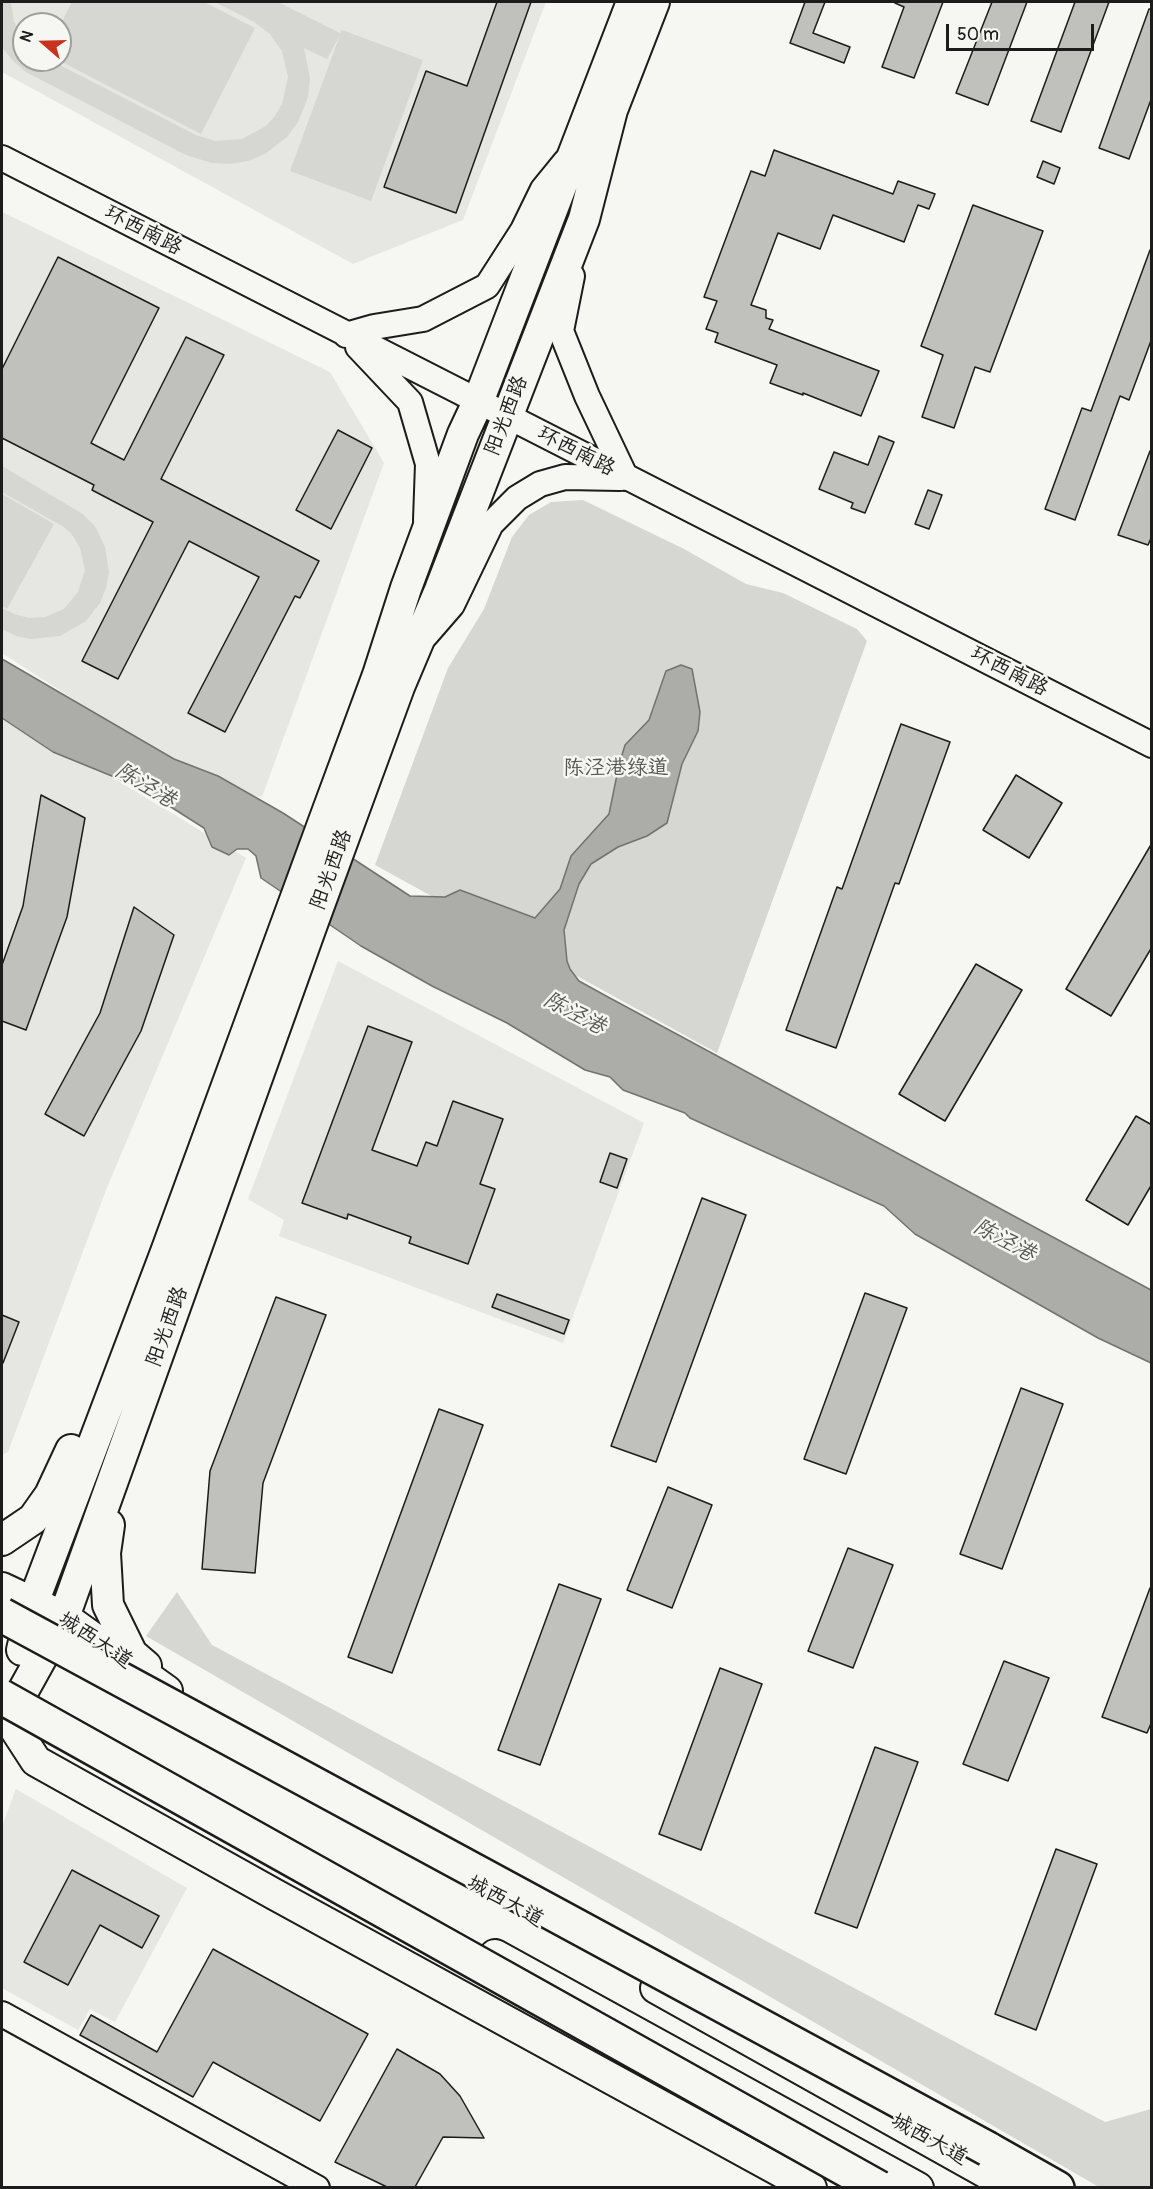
<!DOCTYPE html>
<meta charset="utf-8">
<style>
body{margin:0}
#map{position:relative;width:1153px;height:2189px;overflow:hidden;background:#f6f6f2;font-family:Pangolin,sans-serif}
canvas{display:block}
.frame{position:absolute;inset:0;border:3px solid #1c1c1c;pointer-events:none}
.north{position:absolute;left:12px;top:12px;width:60px;height:60px;box-sizing:border-box;background:#f6f6f2;border:2px solid #9f9f9c;border-radius:50%;rotate:290deg;font-size:16px;font-weight:700;line-height:24px;text-align:center;color:#1c1c1c}
.north::after{content:'';display:block;margin:auto;width:21px;height:27px;background:#c8321e;clip-path:polygon(50% 0,100% 100%,50% 72%,0 100%)}
.scale{position:absolute;left:946px;top:24px;width:148px;height:27px;box-sizing:border-box;border:3px solid #1c1c1c;border-top:0;padding-left:8px;font-size:18px;line-height:21px;white-space:nowrap;color:#1c1c1c;-webkit-text-stroke:4px #f6f6f2;paint-order:stroke}
</style>
<div id="map">
<canvas width="1153" height="2189"></canvas>
<div class="frame"></div>
<div class="north">N</div>
<div class="scale">50 m</div>
</div>
<script>
const g = document.querySelector('canvas').getContext('2d');
g.lineJoin = 'round';
function paint(path, color) {
  g.fillStyle = color;
  g.fill(path, 'evenodd');
}
function shape(rows) {
  const path = new Path2D();
  for (const r of rows) {
    path.moveTo(r[0], r[1]);
    for (let i = 2; i < r.length; i += 2) path.lineTo(r[i], r[i + 1]);
  }
  return path;
}
function trace(path, color, width, dash) {
  g.strokeStyle = color;
  g.lineWidth = width;
  g.lineCap = dash ? 'butt' : 'round';
  g.setLineDash(dash || []);
  g.stroke(path);
}
function drawText(font, color, halo, rows, align = 'center') {
  g.font = font + ' Pangolin,"LXGW WenKai TC",sans-serif';
  g.lineWidth = 5;
  g.setLineDash([]);
  g.textBaseline = 'middle';
  g.strokeStyle = halo;
  g.fillStyle = color;
  for (const [text, x, y, turn = 0] of rows) {
    g.save();
    g.translate(x, y);
    g.rotate((+turn || 0) * Math.PI / 180);
    g.textAlign = isNaN(turn) ? turn : align;
    if (halo) g.strokeText(text, 0, 0);
    g.fillText(text, 0, 0);
    g.restore();
  }
}
const built = shape([
 [2,2,546,2,463,220,353,264,2,72],
 [24,24,60,24,60,60,24,60],
 [2,212,330,372,384,463,262,797,211,788,2,653],
 [2,711,246,858,106,1190,8,1452,2,1455],
 [338,961,644,1123,563,1343,279,1236,284,1220,248,1199],
 [16,1789,187,1888,115,2022,90,2009,78,2030,2,1988,2,1826]
]);
const green = shape([
 [2,2,11,2,14,22,24,40,24,60,50,60,196,135,215,141,242,139,266,126,275,116,282,104,288,77,282,51,270,34,254,22,215,2,278,2,340,33,342,30,423,60,371,201,290,171,340,35,327,59,304,48,310,78,308,97,298,122,287,137,265,154,248,161,230,164,212,163,186,155,26,72,12,60,2,47],
 [72,2,204,2,255,28,201,134,58,60,60,60,60,25],
 [2,466,83,514,95,526,105,547,109,572,106,588,100,603,86,621,60,636,31,639,16,636,2,629,2,608,14,614,29,618,45,617,64,609,78,592,85,570,80,548,71,533,62,526,2,492],
 [2,494,54,524,7,609,2,606],
 [583,500,684,549,746,584,783,593,857,629,867,641,717,1053,375,865,448,668,484,609,512,537,529,515,551,502],
 [177,1592,212,1645,1105,2122,1151,2109,1151,2187,1099,2187,146,1636]
]);
const water = shape([
 [2,659,174,759,218,776,283,813,410,896,445,897,460,890,535,918,560,889,571,856,609,814,619,765,625,745,649,720,666,671,681,665,692,669,700,712,698,731,682,764,667,823,647,836,618,847,591,864,579,884,564,930,567,961,570,969,579,981,608,997,1151,1290,1151,1363,1098,1338,915,1234,884,1206,690,1118,685,1113,623,1090,610,1077,585,1070,507,1023,432,986,361,946,261,878,256,856,248,849,237,849,229,855,212,847,204,828,152,795,129,783,53,752,2,718,2,659]
]);
const building = shape([
 [497,2,531,2,456,213,384,187,426,71,467,86,497,2],
 [805,2,825,2,813,33,850,47,844,63,790,43,805,2],
 [895,2,943,2,914,78,882,67,904,7,895,3,895,2],
 [992,2,1027,2,988,105,956,93,992,2],
 [1075,2,1109,2,1061,132,1031,121,1075,2],
 [1149,9,1152,9,1152,97,1129,159,1099,148,1149,9],
 [774,150,893,194,898,181,935,194,929,209,918,205,904,242,833,215,820,249,778,233,751,305,766,310,766,318,773,320,769,329,879,371,861,416,803,393,803,395,770,383,777,365,715,342,718,333,706,329,717,301,704,297,751,171,765,176,774,150],
 [1043,161,1060,168,1054,184,1037,177,1043,161],
 [973,205,1043,231,990,372,975,367,954,428,922,417,943,355,921,346,973,205],
 [1150,250,1152,250,1152,338,1129,400,1120,396,1075,520,1045,509,1082,408,1091,411,1150,250],
 [58,257,159,308,91,443,124,460,186,337,224,355,161,479,319,561,300,598,295,596,225,732,188,713,259,577,189,541,118,679,82,661,153,522,92,490,94,485,2,438,2,369,58,257],
 [338,430,372,448,331,529,296,510,338,430],
 [879,436,894,442,865,513,851,508,853,503,819,489,834,452,868,465,879,436],
 [1150,451,1152,452,1152,536,1148,545,1118,535,1150,451],
 [928,490,942,495,929,529,915,524,928,490],
 [901,724,950,742,899,884,895,883,836,1048,786,1030,837,887,842,889,901,724],
 [1016,775,1062,803,1029,858,983,830,1016,775],
 [41,795,85,818,67,917,26,1030,2,1021,2,965,23,906,41,795],
 [1152,843,1152,947,1111,1016,1066,989,1152,843],
 [134,907,174,935,141,1031,84,1136,45,1114,100,1013,134,907],
 [976,964,1022,990,945,1121,899,1094,976,964],
 [368,1026,412,1042,372,1150,417,1166,426,1142,437,1146,453,1101,503,1119,480,1184,495,1189,468,1264,409,1243,411,1237,348,1214,347,1219,302,1203,368,1026],
 [1136,1116,1152,1125,1152,1184,1128,1225,1086,1200,1136,1116],
 [610,1153,627,1159,617,1188,600,1182,610,1153],
 [702,1198,746,1215,656,1462,611,1446,702,1198],
 [865,1293,907,1308,846,1474,804,1459,865,1293],
 [497,1294,569,1320,564,1334,492,1307,497,1294],
 [276,1297,326,1315,263,1483,255,1573,202,1569,210,1471,276,1297],
 [2,1315,19,1322,3,1363,2,1363,2,1315],
 [1021,1388,1063,1404,1002,1569,960,1554,1021,1388],
 [439,1409,483,1425,392,1673,348,1657,439,1409],
 [668,1487,712,1505,672,1608,627,1590,668,1487],
 [848,1548,893,1565,853,1668,808,1651,848,1548],
 [559,1584,601,1599,540,1765,498,1750,559,1584],
 [1150,1588,1152,1589,1152,1721,1147,1733,1102,1717,1150,1588],
 [1004,1661,1049,1678,1008,1781,963,1764,1004,1661],
 [720,1668,762,1684,701,1850,659,1834,720,1668],
 [875,1747,918,1762,857,1928,815,1913,875,1747],
 [1056,1849,1097,1864,1036,2030,995,2014,1056,1849],
 [72,1870,159,1916,142,1948,100,1925,68,1985,24,1962,72,1870],
 [213,1949,368,2034,320,2121,213,2062,193,2097,80,2035,91,2015,157,2052,213,1949],
 [397,2049,440,2074,460,2096,484,2138,443,2137,415,2187,387,2187,335,2162,397,2049]
]);
const minor = shape([
 [2,158,1152,745],
 [572,276,561,331,587,396,626,478],
 [346,335,374,327,423,319,487,286,523,230,543,189,565,162],
 [358,347,410,402,428,464,426,520],
 [426,635,452,605,491,524,517,498,540,484,565,477,620,478],
 [2,2014,317,2188]
]);
const major = shape([
 [109,1525,105,1553,108,1605,132,1654,146,1666],
 [2,1540,33,1519,50,1495,71,1450],
 [2,1588,64,1617,167,1691],
 [22,1650,33,1603,166,1252,324,821,378,675,406,588,463,434,478,402,632,2],
 [8,1718,64,1617,311,927,399,687,440,590,584,219,612,110,654,2],
 [8,1718,36,1761,274,1894,811,2188],
 [495,1955,918,2188],
 [656,1988,1001,2181,1025,2188]
]);
const highway = shape([
 [988,2149,1057,2188]
]);
const highwayBridge = shape([
 [2,1615,988,2149],
 [2,1697,879,2188]
]);
const streetNames = [
 ["环西南路",143,231,27],
 ["阳光西路",507,416,-69],
 ["环西南路",576,452,27],
 ["环西南路",1009,672,27],
 ["阳光西路",332,870,-70],
 ["阳光西路",168,1327,-70],
 ["城西大道",95,1641,34],
 ["城西大道",505,1902,29],
 ["城西大道",929,2140,29]
];
const parkNames = [
 ["陈泾港绿道",616,769]
];
const waterNames = [
 ["陈泾港",145,786,31],
 ["陈泾港",574,1014,28],
 ["陈泾港",1004,1241,28]
];
paint(built, '#e6e6e2');
paint(green, '#d6d6d2');
paint(water, '#acaca9');
trace(water, '#727271', 1.5);
paint(building, '#c0c0bd');
trace(building, '#1c1c1c', 1.5);
trace(minor, '#1c1c1c', 28);
trace(major, '#1c1c1c', 34);
trace(highway, '#1c1c1c', 38);
trace(minor, '#f6f6f2', 24);
trace(major, '#f6f6f2', 30);
trace(highway, '#f6f6f2', 33);
trace(highwayBridge, '#1c1c1c', 38, []);
trace(highwayBridge, '#f6f6f2', 33);
drawText('21px', '#1c1c1c', '#f6f6f2', streetNames);
drawText('21px', '#545453', '#f6f6f2', parkNames);
drawText('italic 22px', '#565654', '#f6f6f2', waterNames);
</script>
